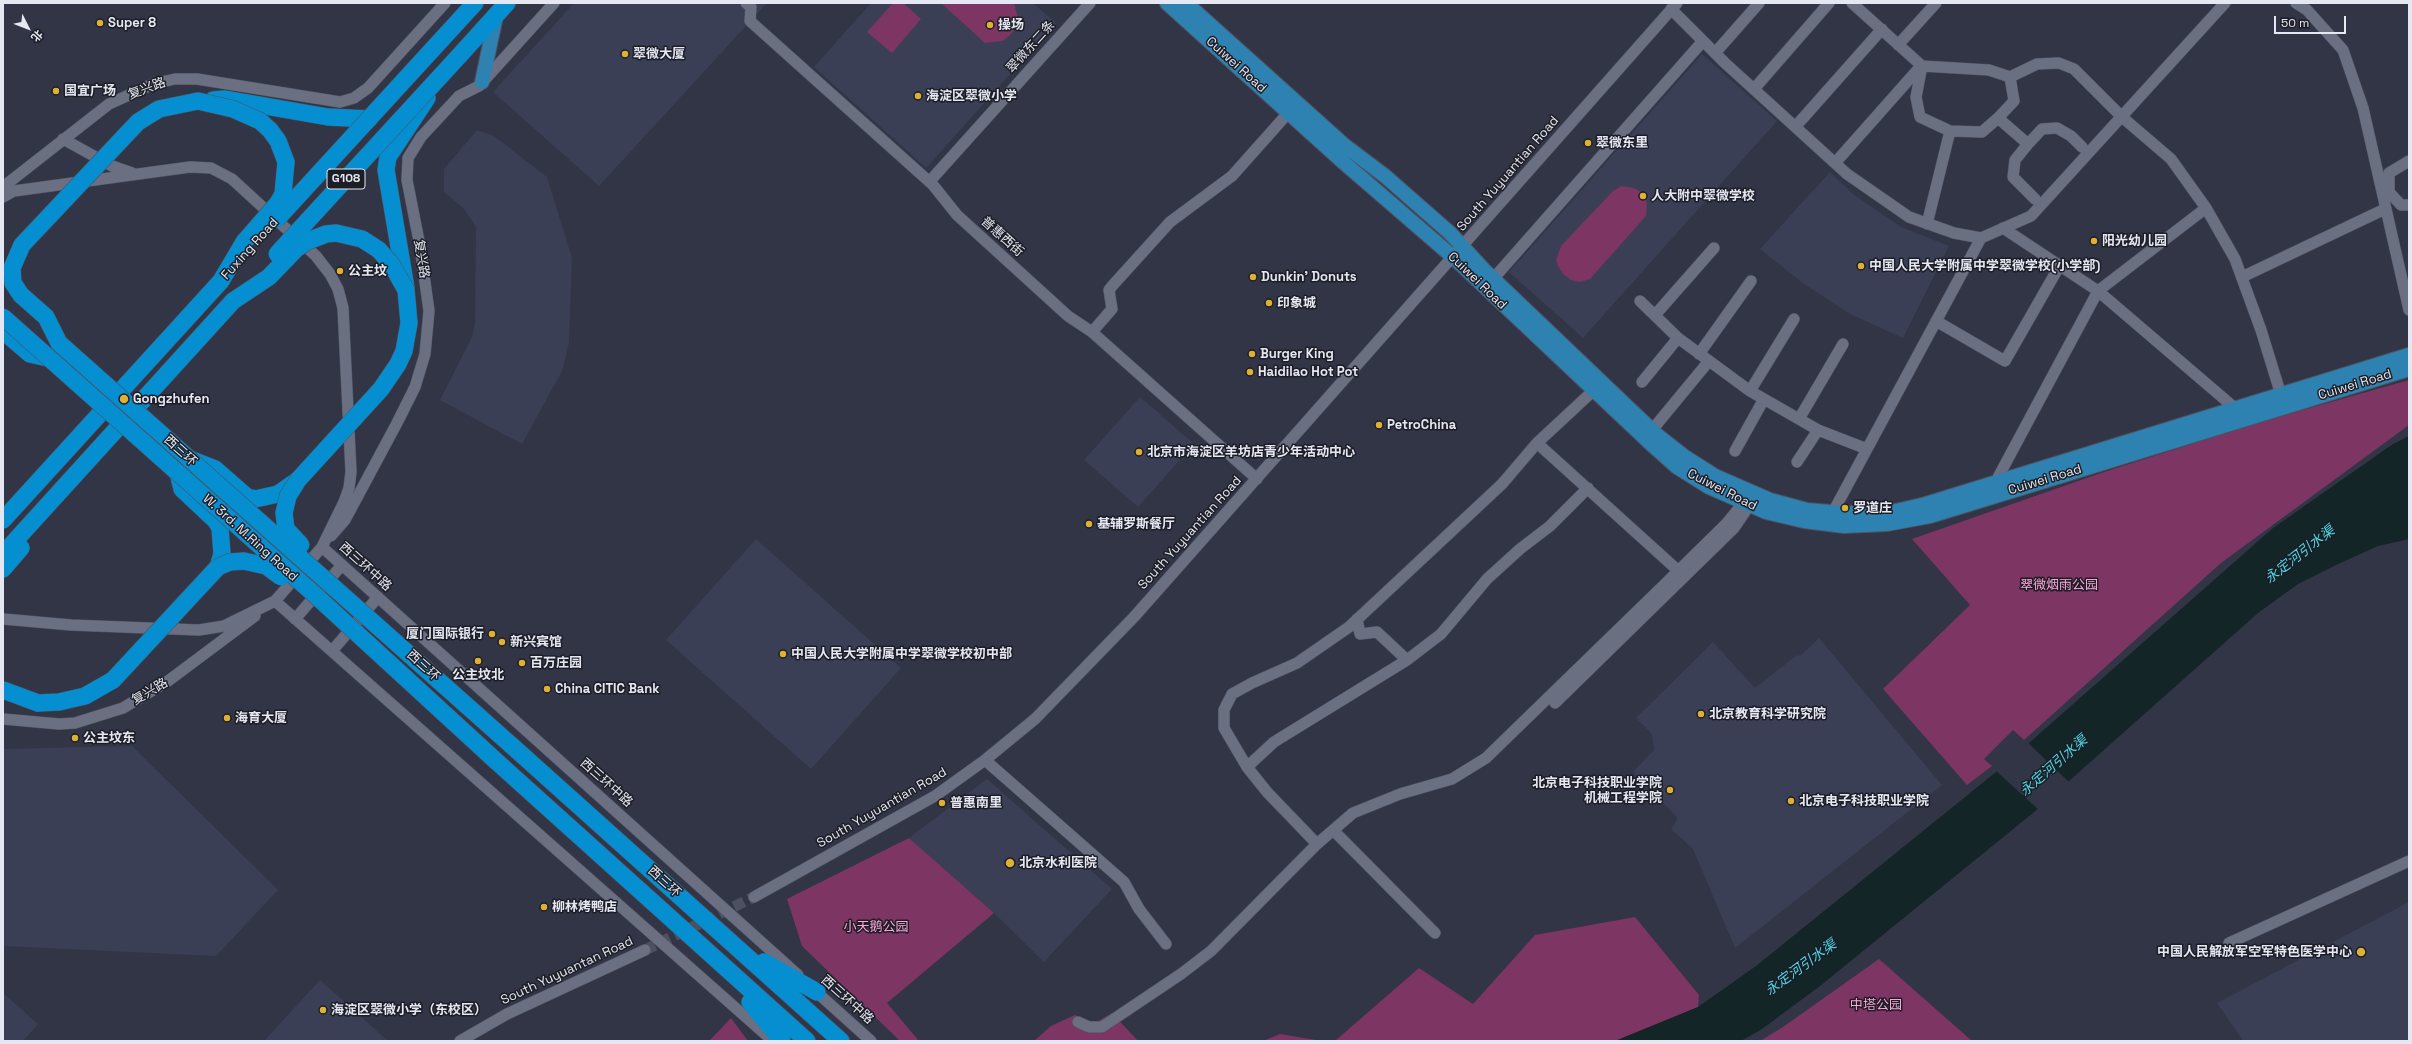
<!DOCTYPE html>
<meta charset="utf-8">
<style>
body{margin:0}
#map{position:relative;width:2412px;height:1044px;overflow:hidden;background:#323546;font-family:"Space Grotesk","Noto Sans SC",sans-serif}
canvas{display:block}
.frame{position:absolute;inset:0;border:4px solid #e5e8f3;pointer-events:none}
.north{position:absolute;left:8px;top:8px;width:40px;height:40px;-webkit-text-stroke:3px #1c1d25;paint-order:stroke;rotate:132deg;font-size:11px;font-weight:700;line-height:16px;text-align:center;color:#e5e8f3}
.north::after{content:'';display:block;margin:auto;width:14px;height:18px;background:#e5e8f3;clip-path:polygon(50% 0,100% 100%,50% 72%,0 100%)}
.scale{position:absolute;left:2274px;top:16px;width:72px;height:18px;box-sizing:border-box;border:2px solid #e5e8f3;border-top:0;padding-left:5px;font-size:12px;line-height:14px;white-space:nowrap;color:#e5e8f3;-webkit-text-stroke:3px #1c1d25;paint-order:stroke}
</style>
<div id="map">
<canvas width="2412" height="1044"></canvas>
<div class="frame"></div>
<div class="north">北</div>
<div class="scale">50 m</div>
</div>
<script>
const g = document.querySelector('canvas').getContext('2d');
g.lineJoin = 'round';
function paint(path, color) {
  g.fillStyle = color;
  g.fill(path, 'evenodd');
}
function shape(rows) {
  const path = new Path2D();
  for (const r of rows) {
    path.moveTo(r[0], r[1]);
    for (let i = 2; i < r.length; i += 2) path.lineTo(r[i], r[i + 1]);
  }
  return path;
}
function trace(path, color, width, dash) {
  g.strokeStyle = color;
  g.lineWidth = width;
  g.lineCap = dash ? 'butt' : 'round';
  g.setLineDash(dash || []);
  g.stroke(path);
}
function drawText(font, color, halo, rows, align = 'center') {
  g.font = font + ' "Space Grotesk","Noto Sans SC",sans-serif';
  g.lineWidth = 3;
  g.setLineDash([]);
  g.textBaseline = 'middle';
  g.strokeStyle = halo;
  g.fillStyle = color;
  for (const [text, x, y, turn = 0] of rows) {
    g.save();
    g.translate(x, y);
    g.rotate((+turn || 0) * Math.PI / 180);
    g.textAlign = isNaN(turn) ? turn : align;
    if (halo) g.strokeText(text, 0, 0);
    g.fillText(text, 0, 0);
    g.restore();
  }
}
const built = shape([
 [574,3,767,3,599,186,493,92],
 [871,3,1033,3,1056,23,926,168,814,67],
 [1702,54,1777,121,1583,338,1509,272],
 [477,130,494,136,547,177,572,258,569,343,562,371,522,444,440,400,472,337,475,322,476,227,464,209,444,192,444,169],
 [1830,172,1853,194,1901,227,1949,246,1903,338,1850,314,1804,284,1760,249],
 [1140,397,1194,444,1138,507,1084,460],
 [756,539,901,668,811,769,666,640],
 [1819,638,1942,785,1735,948,1693,849,1671,829,1677,820,1677,817,1633,772,1654,750,1652,734,1636,718,1713,642,1755,688,1797,655,1800,656],
 [132,746,278,890,216,956,3,946,3,749],
 [987,779,1112,889,1044,962,994,913,909,838],
 [2409,902,2409,1041,2243,1041,2217,1003],
 [320,980,388,1041,264,1041],
 [3,993,38,1024,23,1041,3,1041]
]);
const green = shape([
 [893,3,903,3,921,19,892,53,867,32],
 [941,3,1014,3,1018,18,1013,32,1003,41,985,43],
 [1621,186,1634,188,1641,192,1647,203,1646,216,1590,279,1580,282,1571,280,1563,274,1558,266,1556,260,1561,246,1613,191],
 [2409,380,2409,425,2221,563,2024,740,2013,730,1984,759,1992,766,1967,785,1883,689,1970,605,1912,539,2101,473,2260,422],
 [909,838,994,913,887,1003,919,1041,900,1041,802,946,787,899],
 [1635,917,1699,995,1698,1007,1615,1041,1335,1041,1419,968,1473,1004,1535,935],
 [1879,959,1972,1041,1760,1041,1783,1027],
 [1112,1013,1138,1041,1034,1041,1051,1026,1075,1015,1095,1023],
 [731,1018,748,1041,709,1041],
 [1280,1034,1322,1041,1263,1041]
]);
const water = shape([
 [2409,436,2409,539,2378,546,2336,565,2298,584,2258,613,2033,813,1820,986,1762,1029,1741,1041,1615,1041,1698,1007,1756,966,1996,772,2273,528,2393,444]
]);
const pier = shape([
 [2027,742,2069,782,2039,810,1995,770]
]);
const minorTunnel = shape([
 [645,950,754,897]
]);
const minor = shape([
 [746,3,751,7,750,21,933,185,957,215,1068,316,1092,332,1257,479],
 [1852,3,1922,66,1989,70,2010,77,2037,64,2059,63,2074,69,2122,117,2171,159,2206,208,2235,259,2261,330,2281,395],
 [2296,3,2307,10,2343,50,2363,108,2409,310],
 [1671,9,1725,63,1847,174,1909,217,1954,233,1981,238,2031,216,2225,3],
 [1898,45,1936,3],
 [1715,53,1759,3],
 [1922,66,1916,97,1920,117,1950,131,1982,132,1998,118,2014,101,2010,77],
 [1754,89,1829,3],
 [1998,118,2028,144],
 [1796,126,1882,29],
 [63,139,112,166,132,173],
 [2409,161,2389,173,2389,192,2401,205,2409,205],
 [1835,163,1921,66],
 [930,181,1090,3],
 [3,187,109,104,153,84,175,79,197,79,340,102,354,98,368,88,445,3],
 [3,197,14,191,190,167,211,168,232,179,316,256,330,274,338,289,343,308,351,472,349,488,344,502,322,547,275,601,224,626,199,630,71,625,3,619],
 [2035,199,2013,177,2015,160,2028,144,2042,129,2057,128,2071,136,2082,147],
 [1927,224,1950,131],
 [2003,228,2098,291,2236,409],
 [2242,277,2385,209],
 [1493,279,1703,41],
 [1640,301,1678,338,1750,391,1818,430,1867,449],
 [1655,315,1714,248],
 [1936,321,2005,361,2060,265],
 [1092,332,1112,309,1109,290,1113,285,1170,222,1232,176,1289,112],
 [1699,354,1751,281],
 [1642,382,1678,338],
 [1750,391,1794,319],
 [1799,419,1843,344],
 [1652,430,1709,361],
 [1537,443,1683,575],
 [1735,451,1764,399],
 [1797,462,1818,430],
 [1995,483,2098,291,2206,208],
 [1833,512,1981,238],
 [331,536,345,520,397,423,415,387,425,354,429,311,420,246,407,180,408,158,421,137,459,96,479,86,554,3],
 [322,547,798,975],
 [275,601,773,1041],
 [295,619,342,565],
 [1357,619,1360,634,1377,632,1407,660],
 [332,651,378,597],
 [1555,703,1734,528,1749,506,1751,498],
 [3,719,59,724,75,723,123,708,168,681,255,616],
 [985,760,1124,882,1139,909,1166,944],
 [1247,767,1274,742,1407,660,1441,634,1487,579,1520,549,1550,526,1588,488],
 [1334,831,1435,933],
 [1317,844,1267,792,1247,767,1224,728,1224,710,1232,694,1252,683,1297,663,1349,627,1502,484,1537,443,1593,391],
 [754,897,935,796,985,760,1035,719,1134,617,1677,3],
 [2229,943,2409,861],
 [812,988,871,1041],
 [1078,1022,1089,1027,1102,1027,1181,974,1211,951,1317,844,1353,813,1400,794,1452,779,1486,758,1664,585,1727,523,1748,497],
 [460,1041,507,1014,645,950]
]);
const major = shape([
 [1167,3,1342,161,1453,257,1650,443,1677,467,1709,487,1766,512,1804,521,1844,526,1887,524,1930,516,2409,369],
 [1186,3,1344,145,1385,176,1450,233,1484,270,1657,435,1685,457,1715,476,1770,500,1807,510,1842,513,1883,514,1926,504,2409,355],
 [482,82,496,16]
]);
const highway = shape([
 [442,39,475,3],
 [459,56,507,3],
 [213,100,225,99,328,117,369,119],
 [22,245,12,268,13,283,21,295,46,317,59,343],
 [406,288,386,170,388,157,427,98],
 [3,331,30,354,48,358],
 [192,460,215,469,247,497,255,499,278,494,298,480],
 [178,473,182,489,216,521,220,528,222,554,218,567],
 [3,520,221,281],
 [3,554,233,301],
 [3,569,21,548],
 [3,690,38,703],
 [511,745,841,1041],
 [496,761,807,1041],
 [764,962,817,992],
 [750,1002,782,1041]
]);
const highwayBridge = shape([
 [277,219,442,39],
 [22,245,138,122,159,109,198,101,233,109,260,121,270,130,278,141,286,162,283,194,278,203,244,242,221,281],
 [277,254,459,56],
 [233,301,269,277,296,249,308,241,326,234,336,233,362,239,379,250,392,265,406,290,409,323,404,351,398,364,381,389,298,480,288,496,284,513,286,529,301,545],
 [3,317,314,594,496,761],
 [59,343,511,745],
 [38,703,59,702,85,696,113,680,218,567,230,562,244,561,266,566,281,577]
]);
const markers = [
 [100,23,4,"#deb133"],
 [990,25,4,"#deb133"],
 [625,54,4,"#deb133"],
 [56,91,4,"#deb133"],
 [918,96,4,"#deb133"],
 [1588,143,4,"#deb133"],
 [1643,196,4,"#deb133"],
 [2094,241,4,"#deb133"],
 [1861,266,4,"#deb133"],
 [340,271,4,"#deb133"],
 [1253,277,4,"#deb133"],
 [1269,303,4,"#deb133"],
 [1252,354,4,"#deb133"],
 [1250,372,4,"#deb133"],
 [124,399,5,"#deb133"],
 [1379,425,4,"#deb133"],
 [1139,452,4,"#deb133"],
 [1845,508,4,"#deb133"],
 [1089,524,4,"#deb133"],
 [492,634,4,"#deb133"],
 [502,642,4,"#deb133"],
 [783,654,4,"#deb133"],
 [478,661,4,"#deb133"],
 [522,663,4,"#deb133"],
 [547,689,4,"#deb133"],
 [1701,714,4,"#deb133"],
 [227,718,4,"#deb133"],
 [75,738,4,"#deb133"],
 [1670,790,4,"#deb133"],
 [1791,801,4,"#deb133"],
 [942,803,4,"#deb133"],
 [1010,863,5,"#deb133"],
 [544,907,4,"#deb133"],
 [2361,952,5,"#deb133"],
 [323,1010,4,"#deb133"]
];
const shields = [
 [346,179,38]
];
const shieldNames = [
 ["G108",346,179]
];
const poiNames = [
 ["Super 8",108,23],
 ["操场",998,25],
 ["翠微大厦",633,54],
 ["国宜广场",64,91],
 ["海淀区翠微小学",926,96],
 ["翠微东里",1596,143],
 ["人大附中翠微学校",1651,196],
 ["阳光幼儿园",2102,241],
 ["中国人民大学附属中学翠微学校(小学部)",1869,266],
 ["公主坟",348,271],
 ["Dunkin' Donuts",1261,277],
 ["印象城",1277,303],
 ["Burger King",1260,354],
 ["Haidilao Hot Pot",1258,372],
 ["Gongzhufen",133,399],
 ["PetroChina",1387,425],
 ["北京市海淀区羊坊店青少年活动中心",1147,452],
 ["罗道庄",1853,508],
 ["基辅罗斯餐厅",1097,524],
 ["厦门国际银行",484,634,"right"],
 ["新兴宾馆",510,642],
 ["中国人民大学附属中学翠微学校初中部",791,654],
 ["百万庄园",530,663],
 ["公主坟北",478,675,"center"],
 ["China CITIC Bank",555,689],
 ["北京教育科学研究院",1709,714],
 ["海育大厦",235,718],
 ["公主坟东",83,738],
 ["北京电子科技职业学院",1662,783,"right"],
 ["机械工程学院",1662,798,"right"],
 ["北京电子科技职业学院",1799,801],
 ["普惠南里",950,803],
 ["北京水利医院",1019,863],
 ["柳林烤鸭店",552,907],
 ["中国人民解放军空军特色医学中心",2352,952,"right"],
 ["海淀区翠微小学（东校区）",331,1010]
];
const streetNames = [
 ["翠微东二条",1031,47,-48],
 ["Cuiwei Road",1236,65,42],
 ["复兴路",147,89,-20],
 ["South Yuyuantian Road",1508,174,-49],
 ["普惠西街",1002,237,42],
 ["Fuxing Road",250,249,-48],
 ["复兴路",421,259,81],
 ["Cuiwei Road",1477,281,44],
 ["Cuiwei Road",2355,385,-17],
 ["西三环",180,451,42],
 ["Cuiwei Road",2045,480,-17],
 ["Cuiwei Road",1722,490,27],
 ["South Yuyuantian Road",1190,533,-48],
 ["W. 3rd. M.Ring Road",250,538,42],
 ["西三环中路",365,567,42],
 ["西三环",423,666,42],
 ["复兴路",150,692,-31],
 ["西三环中路",606,783,42],
 ["South Yuyuantian Road",882,808,-30],
 ["西三环",664,882,42],
 ["South Yuyuantan Road",567,971,-25],
 ["西三环中路",847,1000,42]
];
const parkNames = [
 ["翠微烟雨公园",2059,585],
 ["小天鹅公园",876,927],
 ["中塔公园",1876,1005]
];
const waterNames = [
 ["永定河引水渠",2300,555,-38],
 ["永定河引水渠",2054,766,-41],
 ["永定河引水渠",1801,968,-36]
];
paint(built, '#3a3f55');
paint(green, '#7d3563');
paint(water, '#142527');
paint(pier, '#323546');
trace(minorTunnel, '#4d5060', 11, [11, 5.5]);
trace(minor, '#4e5260', 12);
trace(major, '#4e5260', 16);
trace(highway, '#4e5260', 18);
trace(minor, '#6a6f81', 11);
trace(major, '#2d82b1', 14);
trace(highway, '#058fd1', 17);
trace(highwayBridge, '#4e5260', 18, []);
trace(highwayBridge, '#058fd1', 17);
for (const [x, y, r, color] of markers) {
  const dot = new Path2D();
  dot.arc(x, y, r, 0, 2 * Math.PI);
  g.fillStyle = color;
  g.fill(dot);
  trace(dot, '#1c1d25', 1.5);
}
for (const [x, y, w] of shields) {
  const box = new Path2D();
  box.roundRect(x - w / 2, y - 10, w, 20, 3);
  g.fillStyle = '#1c1d25';
  g.fill(box);
  trace(box, '#e5e8f3', 1);
}
drawText('bold 12px', '#e5e8f3', null, shieldNames);
drawText('bold 13px', '#e5e8f3', '#1c1d25', poiNames, 'left');
drawText('13px', '#e5e8f3', '#1c1d25', streetNames);
drawText('13px', '#fda7da', '#1c1d25', parkNames);
drawText('italic 14px', '#4bd8e6', '#1c1d25', waterNames);
</script>
